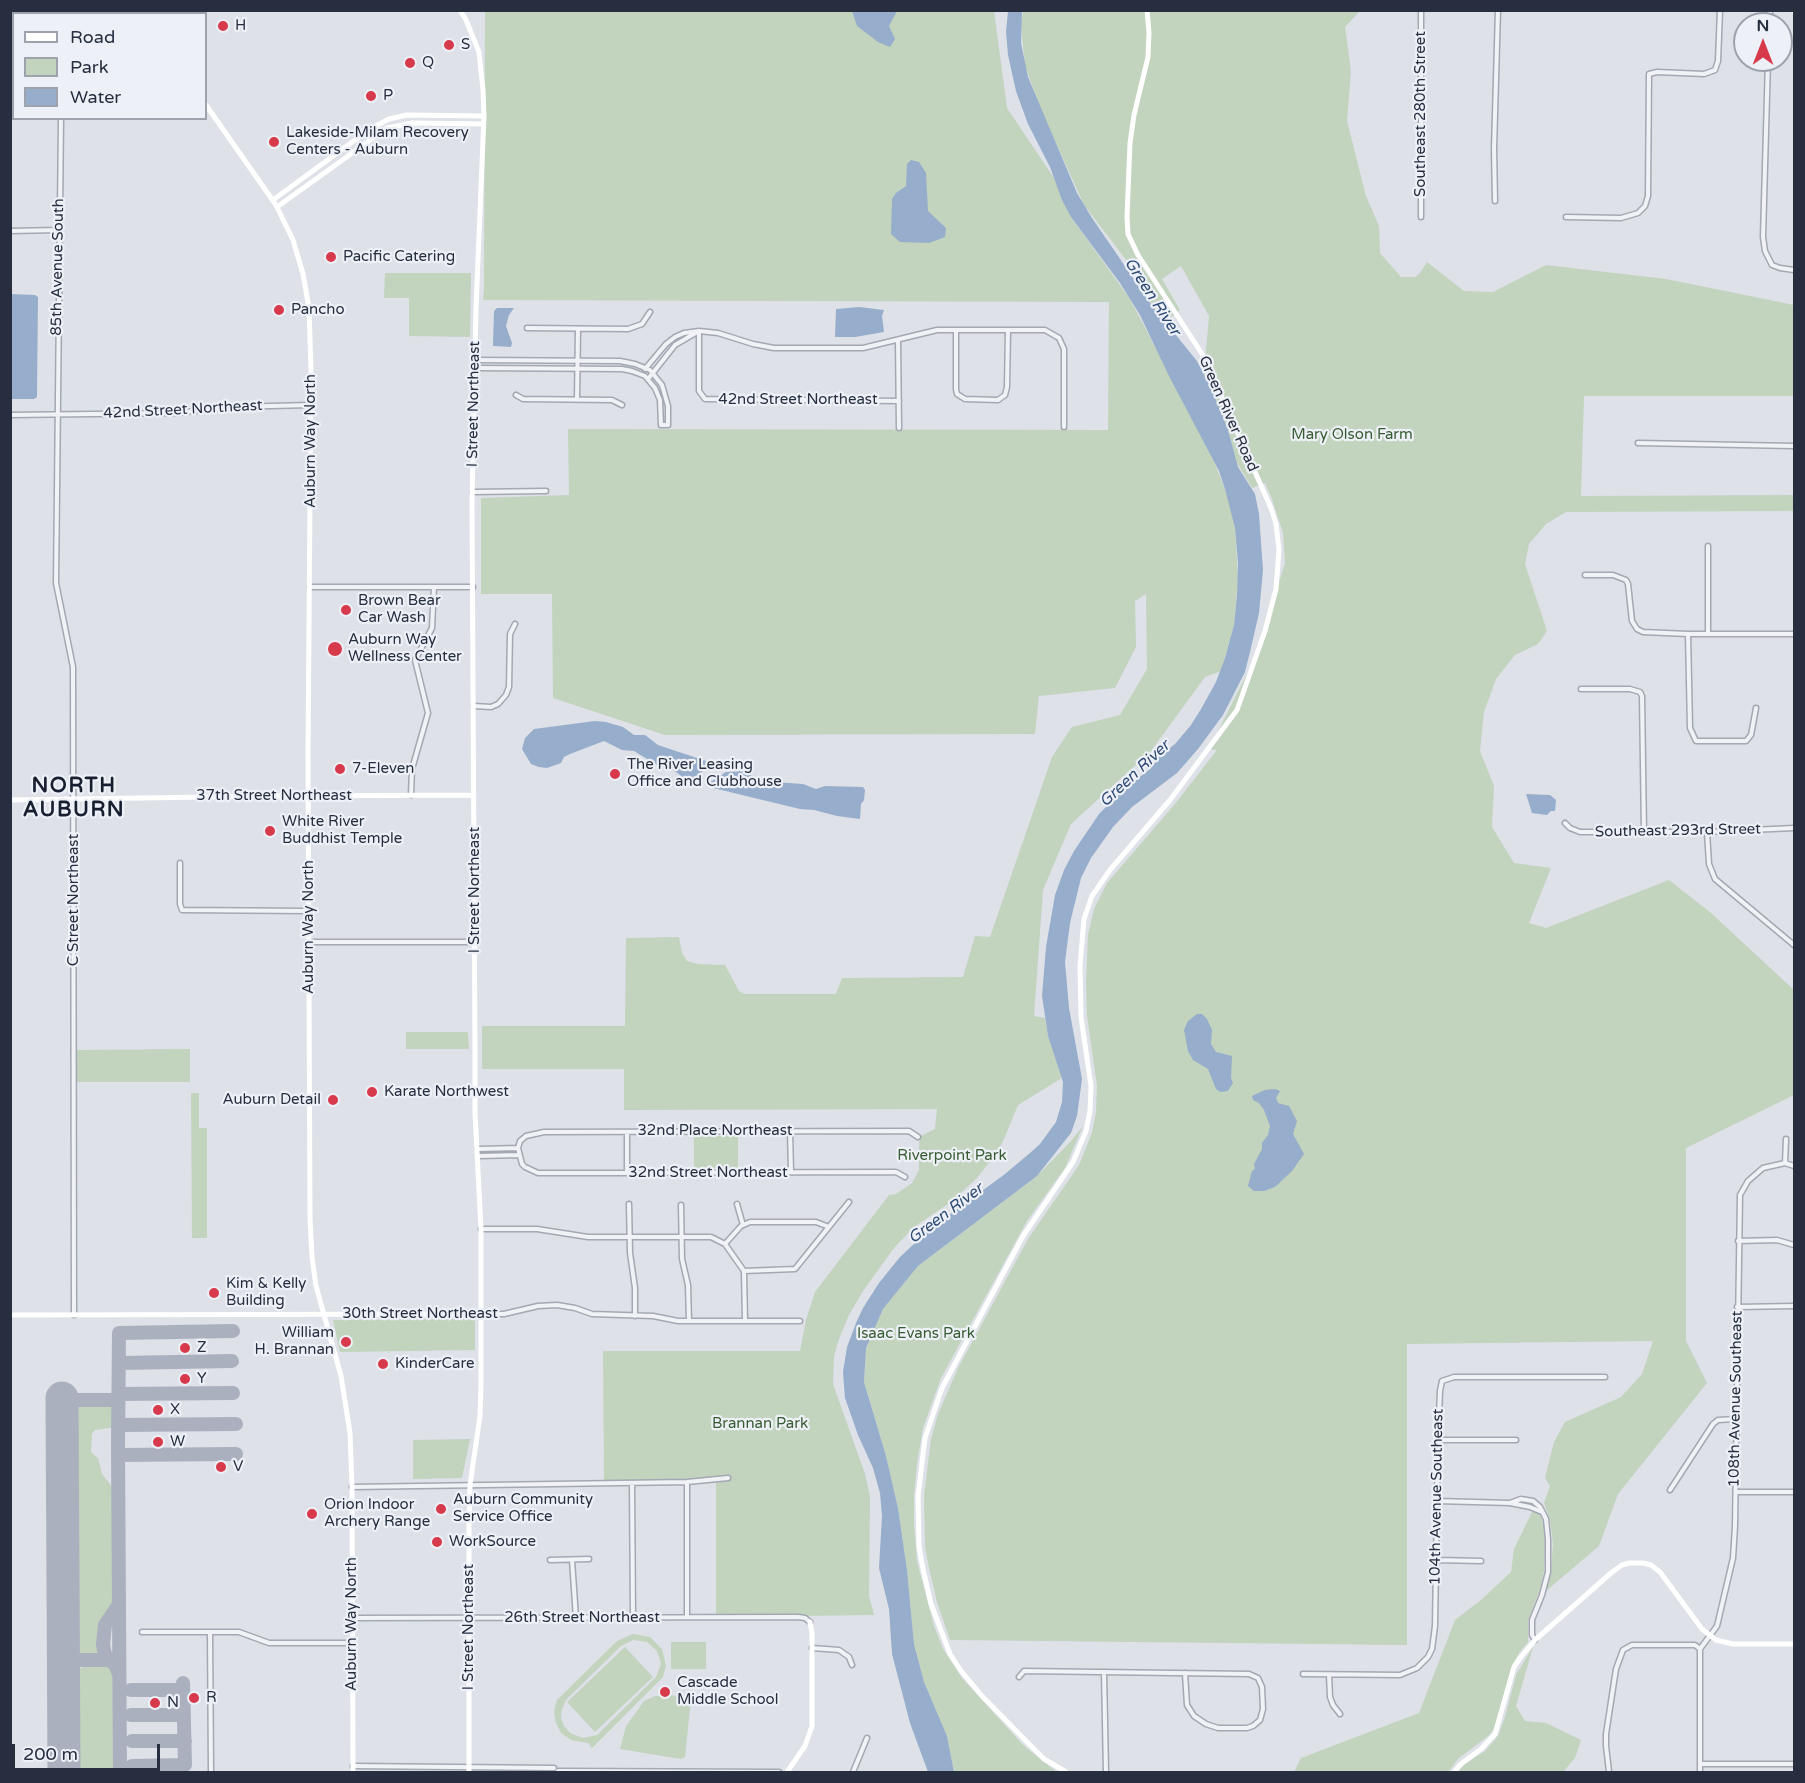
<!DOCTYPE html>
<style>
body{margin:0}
#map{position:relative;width:1805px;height:1783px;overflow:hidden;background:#dee1e8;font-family:"Varela Round",sans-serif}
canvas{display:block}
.frame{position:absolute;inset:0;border:12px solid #262e40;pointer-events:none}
.legend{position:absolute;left:12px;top:12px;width:195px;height:108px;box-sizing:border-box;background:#edf0f6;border:2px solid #9da2ad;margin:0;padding:8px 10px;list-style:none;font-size:18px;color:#262e40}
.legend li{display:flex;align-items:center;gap:12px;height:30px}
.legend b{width:30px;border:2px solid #9da2ad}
.north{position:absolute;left:1733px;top:12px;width:60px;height:60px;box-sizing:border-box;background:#edf0f6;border:2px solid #9da2ad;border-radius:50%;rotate:0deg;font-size:16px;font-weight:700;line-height:24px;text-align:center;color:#262e40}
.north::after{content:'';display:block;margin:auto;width:21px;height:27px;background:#d63a4b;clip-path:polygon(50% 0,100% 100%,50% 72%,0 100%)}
.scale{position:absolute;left:12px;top:1744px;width:148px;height:27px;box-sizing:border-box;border:3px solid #262e40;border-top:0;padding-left:8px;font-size:18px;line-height:21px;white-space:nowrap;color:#262e40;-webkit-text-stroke:4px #edf0f6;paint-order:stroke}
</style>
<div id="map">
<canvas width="1805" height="1783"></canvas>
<div class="frame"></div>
<ul class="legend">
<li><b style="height:8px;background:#fff"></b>Road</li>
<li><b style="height:16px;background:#c2d3be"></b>Park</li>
<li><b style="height:16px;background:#96adcb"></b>Water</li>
</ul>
<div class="north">N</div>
<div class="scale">200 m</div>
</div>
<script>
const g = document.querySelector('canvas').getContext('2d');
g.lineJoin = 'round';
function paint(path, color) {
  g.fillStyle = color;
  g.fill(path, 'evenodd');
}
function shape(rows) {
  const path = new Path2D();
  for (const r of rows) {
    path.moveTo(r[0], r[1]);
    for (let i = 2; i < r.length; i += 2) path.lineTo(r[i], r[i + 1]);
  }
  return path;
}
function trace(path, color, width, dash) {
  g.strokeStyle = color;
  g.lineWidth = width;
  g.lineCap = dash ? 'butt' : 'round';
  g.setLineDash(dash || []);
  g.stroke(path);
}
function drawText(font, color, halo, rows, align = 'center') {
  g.font = font + ' "Varela Round",sans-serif';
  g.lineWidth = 4.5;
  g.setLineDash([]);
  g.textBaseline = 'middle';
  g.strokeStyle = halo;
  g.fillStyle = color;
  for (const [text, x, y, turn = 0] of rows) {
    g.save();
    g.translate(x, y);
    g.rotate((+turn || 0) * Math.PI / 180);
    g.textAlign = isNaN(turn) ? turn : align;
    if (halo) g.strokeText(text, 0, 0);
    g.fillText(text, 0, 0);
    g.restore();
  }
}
const green = shape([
 [485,11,994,11,1007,108,1056,181,1071,217,1130,299,1209,449,1225,489,1231,509,1235,528,1238,579,1234,625,1221,671,1205,677,1151,751,1071,824,1043,890,1034,1016,1045,1018,1048,1036,1062,1078,1018,1105,1004,1139,996,1154,976,1179,951,1202,914,1227,894,1248,863,1291,849,1315,839,1339,834,1356,833,1384,865,1474,870,1496,869,1596,874,1615,716,1617,716,1482,604,1483,603,1351,800,1351,806,1320,815,1292,889,1195,896,1194,912,1183,919,1170,919,1144,921,1136,935,1129,937,1109,624,1110,624,1069,482,1069,482,1026,625,1026,626,938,679,937,682,953,687,961,698,964,725,965,739,991,744,994,836,994,842,978,963,977,975,936,990,937,1052,757,1072,727,1120,715,1147,669,1146,594,1135,601,1136,647,1115,688,1039,696,1035,734,665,735,553,698,552,594,481,594,481,498,569,495,568,429,1108,430,1109,302,483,300,484,289],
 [1023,11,1360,11,1345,27,1351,71,1347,121,1366,196,1379,226,1380,253,1401,277,1415,277,1420,273,1427,262,1464,291,1493,292,1546,265,1666,279,1794,305,1794,396,1584,396,1581,496,1794,495,1794,511,1566,512,1546,524,1529,544,1525,564,1547,631,1538,644,1515,655,1496,679,1484,712,1480,751,1494,786,1492,827,1514,863,1551,868,1529,923,1546,928,1669,880,1711,913,1794,990,1794,1095,1686,1148,1686,1341,1707,1383,1618,1494,1599,1546,1546,1591,1551,1570,1553,1544,1550,1520,1544,1503,1550,1486,1545,1478,1554,1442,1565,1422,1621,1397,1642,1374,1653,1341,1407,1344,1407,1645,950,1640,937,1602,929,1568,925,1546,924,1496,931,1439,938,1414,958,1368,1028,1239,1079,1165,1092,1133,1096,1112,1097,1086,1087,1016,1086,983,1088,935,1094,909,1107,883,1175,804,1217,750,1209,749,1257,654,1285,563,1283,533,1272,499,1265,483,1252,488,1236,461,1228,430,1204,374,1209,316,1181,266,1162,279,1180,310,1165,322,1151,303,1127,261,1084,205,1042,112,1025,66,1021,27],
 [385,273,471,273,470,337,409,336,409,298,384,298],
 [406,1032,468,1032,469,1049,406,1049],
 [190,1049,190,1082,77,1082,77,1050],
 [191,1093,199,1093,199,1128,207,1128,207,1238,192,1238],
 [1083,1126,1065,1168,1027,1221,941,1378,923,1428,917,1464,914,1495,914,1525,917,1561,934,1626,943,1649,962,1678,1024,1746,1057,1772,954,1772,947,1736,924,1682,914,1644,907,1570,898,1508,886,1456,864,1382,866,1348,883,1309,918,1266,1037,1176,1071,1141],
 [694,1136,738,1136,738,1168,694,1168],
 [475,1319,475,1350,340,1352,333,1320],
 [88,1402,115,1405,117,1419,114,1425,110,1428,95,1430,92,1434,91,1452,98,1458,102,1474,114,1489,116,1536,116,1603,115,1607,101,1625,101,1654,96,1656,81,1653,76,1648,73,1617,72,1404],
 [470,1439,462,1478,413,1479,413,1440],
 [1533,1510,1541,1516,1545,1531,1544,1571,1540,1589,1528,1621,1528,1642,1519,1653,1512,1666,1494,1729,1488,1736,1458,1759,1448,1772,1294,1772,1301,1758,1419,1713,1455,1620,1481,1600,1511,1572,1514,1549],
 [633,1634,650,1637,662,1649,666,1666,663,1677,592,1748,588,1743,571,1740,561,1733,556,1723,554,1711,557,1700,617,1641],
 [633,1640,647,1642,657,1651,661,1664,656,1677,597,1735,583,1738,570,1733,564,1726,561,1718,562,1709,566,1700,621,1646],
 [671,1642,706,1642,706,1669,671,1669],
 [625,1647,653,1677,595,1732,567,1702],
 [1533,1647,1516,1706,1525,1721,1546,1723,1581,1740,1575,1758,1563,1772,1457,1772,1465,1764,1485,1751,1498,1736,1505,1717,1516,1675],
 [94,1664,105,1665,112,1668,115,1672,115,1772,74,1772,74,1680,77,1669],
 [670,1695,691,1699,685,1757,681,1759,620,1749,626,1726,644,1701,655,1696]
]);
const water = shape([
 [852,11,897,11,889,26,895,39,890,47,878,42,857,26],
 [1008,11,1022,11,1021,43,1028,77,1077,193,1092,218,1153,307,1197,361,1211,388,1228,430,1238,467,1255,494,1259,514,1263,570,1259,613,1250,652,1245,672,1223,715,1198,749,1177,773,1132,807,1113,827,1091,858,1081,878,1070,923,1065,962,1069,1008,1082,1079,1077,1116,1071,1133,1037,1176,918,1266,883,1309,866,1348,864,1382,886,1456,898,1508,907,1570,914,1644,924,1682,947,1736,954,1772,928,1772,910,1723,892,1654,889,1609,879,1568,882,1516,880,1493,873,1468,858,1435,845,1398,843,1372,847,1347,856,1323,863,1308,879,1283,900,1257,930,1229,1005,1174,1030,1153,1040,1144,1056,1122,1062,1102,1063,1082,1048,1036,1042,996,1046,947,1055,895,1064,870,1074,851,1099,814,1125,788,1149,770,1161,755,1175,744,1191,725,1201,709,1216,682,1225,658,1234,625,1237,595,1238,564,1235,528,1225,489,1219,471,1169,376,1140,315,1120,283,1071,217,1062,200,1050,167,1028,124,1016,91,1008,55,1006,32],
 [911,160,919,162,926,173,928,211,946,228,945,237,929,243,900,242,891,234,892,199,896,193,906,186,907,164],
 [10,294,35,295,38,297,37,393,37,397,34,399,11,399],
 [859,307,884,310,882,316,884,332,855,337,835,337,836,309],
 [497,308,514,308,509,315,506,326,512,343,511,347,493,346,494,311],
 [595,721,606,722,623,727,634,735,645,735,658,745,706,761,709,767,692,779,684,778,673,770,657,765,634,751,622,750,604,741,570,754,564,757,561,763,547,768,539,767,531,764,522,749,525,738,534,729],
 [745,771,758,781,803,784,816,789,825,786,863,787,865,790,864,800,861,804,860,819,837,816,814,810,800,809,709,787,709,783,726,772],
 [1526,794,1550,795,1556,800,1555,811,1551,811,1547,815,1532,813],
 [1197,1014,1202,1014,1207,1019,1212,1030,1211,1044,1216,1052,1232,1056,1231,1078,1233,1083,1228,1091,1220,1092,1216,1089,1208,1069,1193,1060,1188,1051,1184,1030,1188,1021],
 [1275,1089,1280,1091,1276,1098,1278,1103,1289,1106,1297,1121,1293,1134,1304,1154,1292,1171,1275,1187,1264,1191,1254,1191,1248,1186,1252,1171,1255,1169,1254,1164,1262,1149,1262,1143,1268,1135,1270,1126,1264,1110,1259,1103,1253,1100,1252,1096,1265,1090]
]);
const taxiway = shape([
 [119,1363,232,1361],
 [118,1394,233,1393],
 [62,1400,118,1400],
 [118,1425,236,1424],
 [118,1455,236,1454],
 [118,1606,105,1625,103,1644,105,1655,116,1666,119,1674],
 [64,1660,114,1660],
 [131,1690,183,1690],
 [131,1715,183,1715],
 [132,1741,185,1741],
 [132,1766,185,1765,183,1683],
 [120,1772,118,1446,119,1333,233,1331]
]);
const runway = shape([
 [62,1398,64,1772]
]);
const street = shape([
 [62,10,62,14],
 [1770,24,1770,10],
 [1768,60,1763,237,1765,251,1772,265,1780,268,1794,270],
 [61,118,56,583,73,667,74,1315],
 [1495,201,1494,149,1498,10],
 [1421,217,1421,10],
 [1566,217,1621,218,1638,213,1645,206,1648,196,1649,74,1657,72,1704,74,1715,70,1718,61,1720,10],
 [10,231,58,230],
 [527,328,628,329,642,324,650,312],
 [956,330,956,389,957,394,965,399,998,400,1005,395,1007,387,1008,330],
 [898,340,899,428],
 [475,368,622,369,632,371,645,376,655,388,660,400,661,425,668,425,668,406,662,385,650,370,635,364,620,361,475,360],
 [645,369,666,344,675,337,684,333,699,331,675,345,648,379],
 [516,395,523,399,612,400,622,405],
 [577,399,578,329],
 [899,401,705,399,699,391,699,331,718,333,753,344,774,348,863,348,937,330,1045,330,1059,338,1064,349,1064,427],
 [10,415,176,413,232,407,310,405],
 [1638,443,1794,446],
 [473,492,546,491],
 [1585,575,1613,575,1626,580,1628,584,1632,621,1637,629,1643,632,1688,634,1794,634],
 [310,587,473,587],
 [1688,634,1690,728,1696,741,1746,741,1751,735,1756,708],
 [1708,634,1708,546],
 [1581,689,1630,689,1640,692,1642,696,1644,832],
 [474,706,491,707,498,704,506,695,509,687,510,634,515,624],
 [411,795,412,769,428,713,415,660,432,628,434,587],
 [1565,823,1570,828,1580,832,1707,832,1794,828],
 [1707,832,1709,864,1715,879,1794,945],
 [180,863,180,904,182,910,308,911],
 [309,942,475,942],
 [790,1131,791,1172],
 [627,1132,627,1173],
 [478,1149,518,1148],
 [479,1156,519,1155],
 [1785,1163,1786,1139],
 [905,1177,896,1172,538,1173,525,1167,522,1164,518,1148,520,1141,526,1136,544,1132,909,1131,918,1137],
 [629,1204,630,1253,635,1288,635,1316],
 [737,1204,743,1225],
 [681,1205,682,1259,688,1285,689,1321],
 [481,1229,537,1229,588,1237,711,1237,725,1244,741,1226,750,1222,816,1222,829,1227],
 [1738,1241,1777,1240,1794,1245],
 [725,1244,744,1271,745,1321],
 [744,1271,795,1269,849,1202],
 [1737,1307,1794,1306],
 [481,1314,504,1314,538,1306,557,1305,575,1308,592,1314,653,1316,678,1321,800,1321],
 [1438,1440,1516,1440],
 [687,1482,687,1617],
 [632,1483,633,1618],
 [352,1487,687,1482,728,1478],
 [1670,1490,1713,1424,1718,1420,1736,1419],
 [1736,1492,1794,1492],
 [1437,1501,1510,1503,1530,1507,1542,1512],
 [1510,1503,1521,1499,1533,1501,1540,1507,1546,1519,1548,1539,1548,1572,1542,1595,1532,1620,1532,1635,1535,1640],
 [550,1560,589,1559],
 [572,1560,576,1618],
 [1436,1560,1481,1561],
 [352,1618,798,1617,805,1618,810,1622],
 [142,1632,239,1632,269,1643,352,1643],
 [210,1632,211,1772],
 [812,1648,839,1650,849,1657,852,1665],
 [1700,1649,1717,1626,1733,1558,1735,1526,1740,1195,1748,1181,1763,1168,1785,1163,1794,1166],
 [1104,1672,1106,1772],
 [1303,1674,1400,1675,1417,1668,1428,1657,1432,1649,1435,1626,1438,1440,1440,1391,1442,1381,1454,1377,1605,1377],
 [1329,1675,1330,1697,1333,1705,1340,1714],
 [1019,1677,1024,1671,1249,1674,1258,1678,1262,1687,1263,1709,1260,1720,1253,1726,1247,1728,1218,1728,1206,1724,1194,1716,1187,1705,1185,1673],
 [1700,1764,1794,1764],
 [353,1766,554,1768],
 [558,1771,779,1772],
 [853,1772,867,1738],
 [1609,1772,1606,1746,1606,1734,1616,1669,1623,1650,1632,1645,1695,1645,1700,1649],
 [1700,1772,1700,1649]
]);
const secondary = shape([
 [132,10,134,14],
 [140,10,142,14],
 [460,10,466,20,479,52,483,90,484,116,476,308,472,502,475,1051,475,1113,481,1229,481,1384,480,1416,470,1485,469,1522,469,1772],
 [1794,10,1794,11],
 [206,105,276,205,293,240,303,274,309,308,311,370,308,753,310,1219,312,1257,316,1286,341,1376,350,1433,352,1487,353,1772],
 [273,200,370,129,389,119,407,115,484,116],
 [277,207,387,128,412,123,483,124],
 [10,800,272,796,474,795],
 [10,1315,481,1314],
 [787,1772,805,1746,812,1726,812,1633,810,1622],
 [1066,1772,1044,1759,1031,1746,982,1696,961,1671,950,1654,931,1604,923,1569,919,1546,918,1496,925,1438,942,1388,1023,1236,1073,1162,1086,1131,1090,1111,1091,1086,1081,1017,1080,965,1084,919,1092,896,1110,870,1170,800,1237,710,1265,631,1276,589,1279,550,1276,524,1271,508,1204,357,1138,255,1128,234,1127,217,1130,143,1134,115,1148,57,1149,32,1147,10],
 [1454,1772,1461,1764,1481,1749,1495,1734,1514,1667,1520,1658,1535,1640,1611,1573,1622,1565,1629,1563,1643,1563,1651,1565,1660,1572,1702,1629,1716,1640,1733,1644,1794,1644]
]);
const markers = [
 [223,26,6,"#d63a4b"],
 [449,45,6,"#d63a4b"],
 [410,63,6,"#d63a4b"],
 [371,96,6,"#d63a4b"],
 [274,142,6,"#d63a4b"],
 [331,257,6,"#d63a4b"],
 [279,310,6,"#d63a4b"],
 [346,610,6,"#d63a4b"],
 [335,649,8,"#d63a4b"],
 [340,769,6,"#d63a4b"],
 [615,774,6,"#d63a4b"],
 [270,831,6,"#d63a4b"],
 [372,1092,6,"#d63a4b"],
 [333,1100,6,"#d63a4b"],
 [214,1293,6,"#d63a4b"],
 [346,1342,6,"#d63a4b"],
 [185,1348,6,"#d63a4b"],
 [383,1364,6,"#d63a4b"],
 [185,1379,6,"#d63a4b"],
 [158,1410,6,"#d63a4b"],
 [158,1442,6,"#d63a4b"],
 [221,1467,6,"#d63a4b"],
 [441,1509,6,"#d63a4b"],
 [312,1514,6,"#d63a4b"],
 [437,1542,6,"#d63a4b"],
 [665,1692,6,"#d63a4b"],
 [194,1698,6,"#d63a4b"],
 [155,1703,6,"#d63a4b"]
];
const poiNames = [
 ["H",235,26],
 ["S",461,45],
 ["Q",422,63],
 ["P",383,96],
 ["Lakeside-Milam Recovery",286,133],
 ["Centers - Auburn",286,150],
 ["Pacific Catering",343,257],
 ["Pancho",291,310],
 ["Brown Bear",358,601],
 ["Car Wash",358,618],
 ["Auburn Way",348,640],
 ["Wellness Center",348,657],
 ["The River Leasing",627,765],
 ["Office and Clubhouse",627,782],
 ["7-Eleven",352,769],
 ["White River",282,822],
 ["Buddhist Temple",282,839],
 ["Karate Northwest",384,1092],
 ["Auburn Detail",321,1100,"right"],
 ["Kim & Kelly",226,1284],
 ["Building",226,1301],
 ["William",334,1333,"right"],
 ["H. Brannan",334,1350,"right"],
 ["Z",197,1348],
 ["KinderCare",395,1364],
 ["Y",197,1379],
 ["X",170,1410],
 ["W",170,1442],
 ["V",233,1467],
 ["Auburn Community",453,1500],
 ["Service Office",453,1517],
 ["Orion Indoor",324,1505],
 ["Archery Range",324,1522],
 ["WorkSource",449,1542],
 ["Cascade",677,1683],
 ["Middle School",677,1700],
 ["R",206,1698],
 ["N",167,1703]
];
const streetNames = [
 ["Southeast 280th Street",1421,114,-90],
 ["85th Avenue South",58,267,-89],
 ["42nd Street Northeast",798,400],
 ["I Street Northeast",474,404,-89],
 ["42nd Street Northeast",183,410,-3],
 ["Green River Road",1228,414,66],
 ["Auburn Way North",311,441,-90],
 ["37th Street Northeast",274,796],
 ["Southeast 293rd Street",1678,831,-1],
 ["I Street Northeast",475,890,-90],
 ["C Street Northeast",74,900,-90],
 ["Auburn Way North",309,927,-90],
 ["32nd Place Northeast",715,1131],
 ["32nd Street Northeast",708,1173],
 ["30th Street Northeast",420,1314],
 ["108th Avenue Southeast",1736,1399,-89],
 ["104th Avenue Southeast",1437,1497,-89],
 ["26th Street Northeast",582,1618],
 ["Auburn Way North",352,1624,-90],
 ["I Street Northeast",469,1627,-90]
];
const parkNames = [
 ["Mary Olson Farm",1352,435],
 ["Riverpoint Park",952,1156],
 ["Isaac Evans Park",916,1334],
 ["Brannan Park",760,1424]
];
const waterNames = [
 ["Green River",1152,297,57],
 ["Green River",1135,774,-43],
 ["Green River",946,1214,-37]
];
const districtNames = [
 ["NORTH",74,786],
 ["AUBURN",74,810]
];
paint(green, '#c2d3be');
paint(water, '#96adcb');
trace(taxiway, '#aab0be', 14);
trace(runway, '#aab0be', 33);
trace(street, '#a3a8b2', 7);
trace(street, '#f0f2f6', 4);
trace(secondary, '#fff', 5);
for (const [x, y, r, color] of markers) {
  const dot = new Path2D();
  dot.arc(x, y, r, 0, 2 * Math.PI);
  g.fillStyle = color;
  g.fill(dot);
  trace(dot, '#edf0f6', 2);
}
drawText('15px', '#262e40', '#edf0f6', poiNames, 'left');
drawText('15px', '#262e40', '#edf0f6', streetNames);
drawText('15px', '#385c32', '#edf0f6', parkNames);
drawText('italic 16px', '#2e4b76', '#edf0f6', waterNames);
g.letterSpacing = '1.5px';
drawText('bold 21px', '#181f30', '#edf0f6', districtNames);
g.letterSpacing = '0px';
</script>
